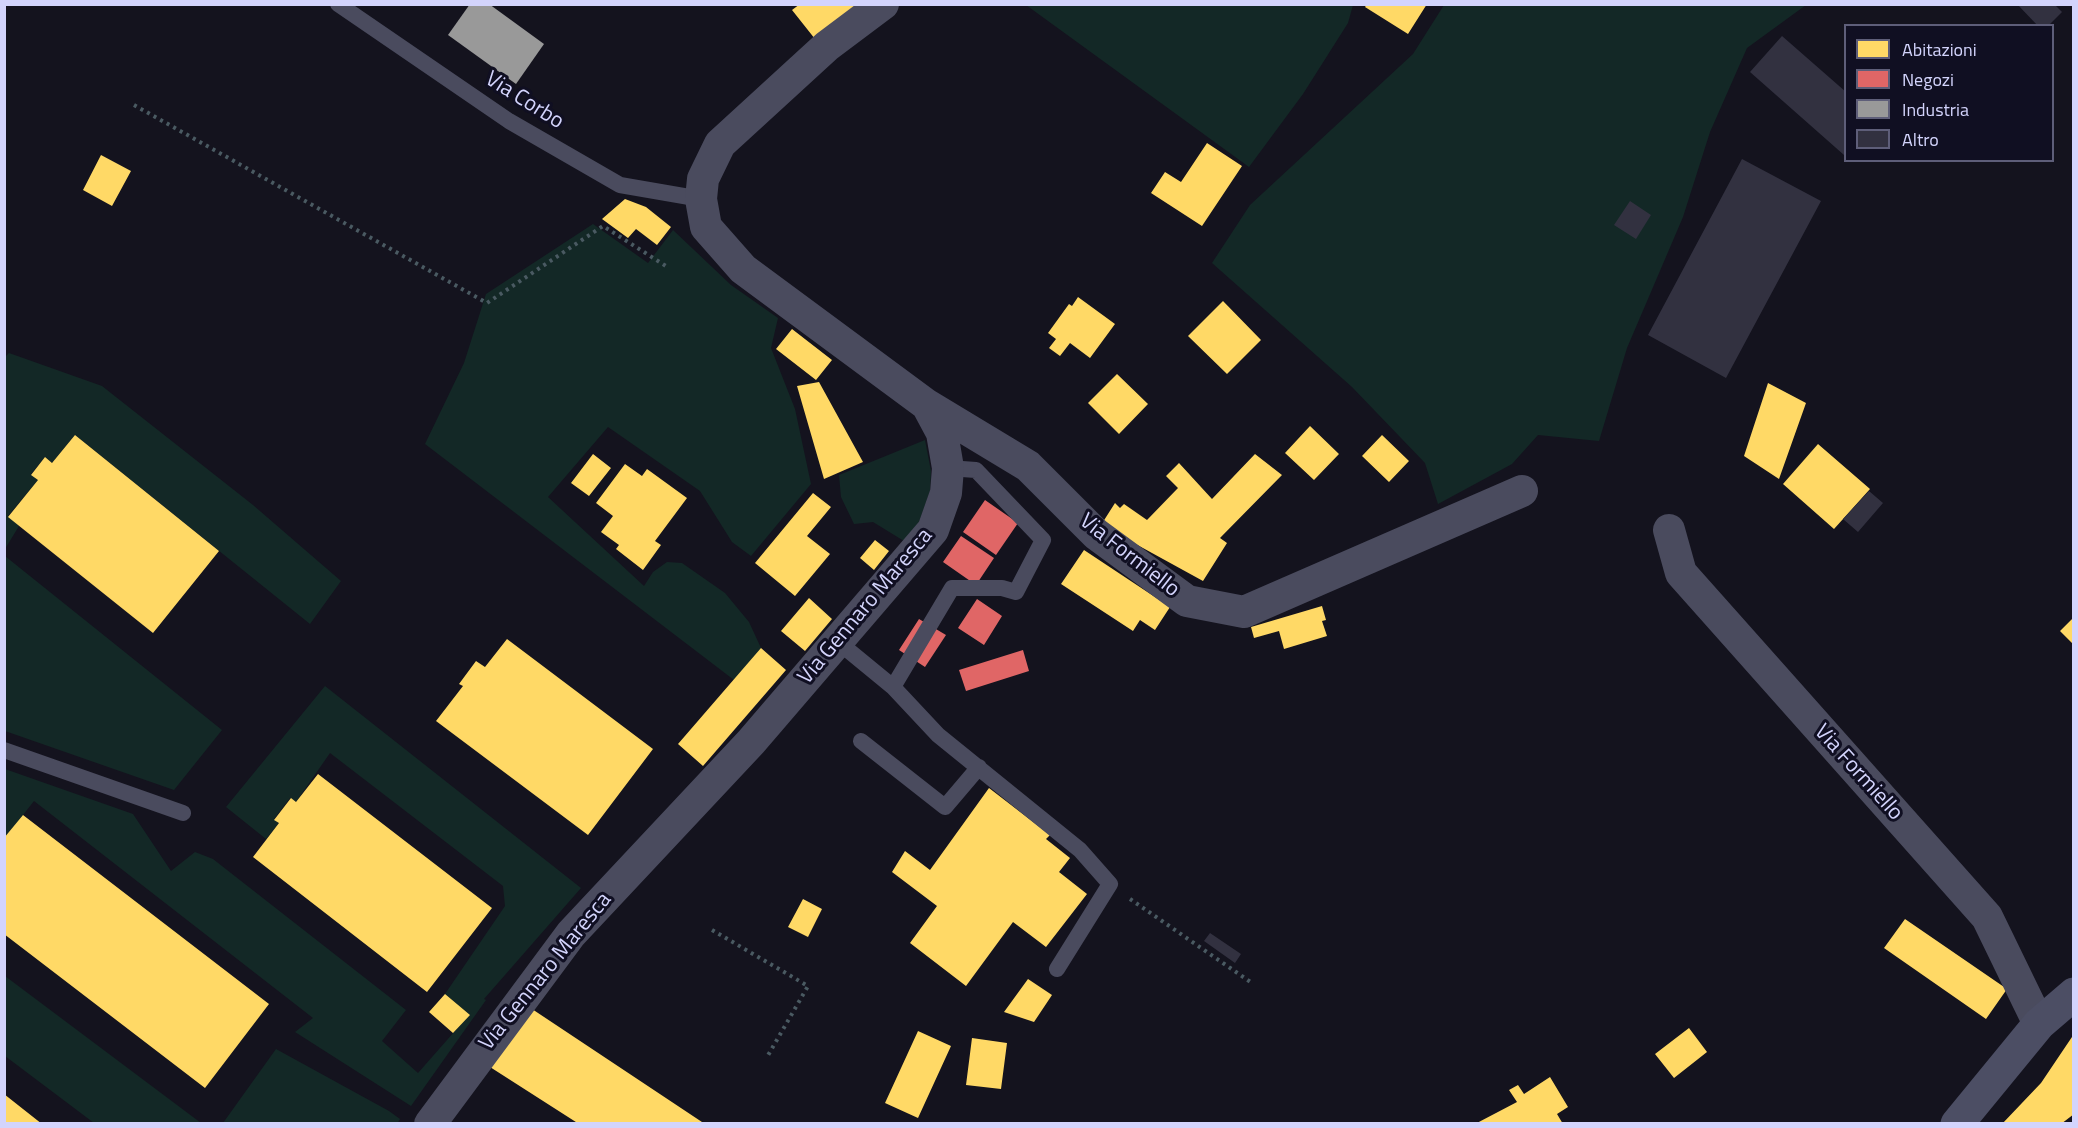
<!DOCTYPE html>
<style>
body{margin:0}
#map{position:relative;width:2078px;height:1128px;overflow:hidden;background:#14131e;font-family:"Titillium Web",sans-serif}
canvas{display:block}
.frame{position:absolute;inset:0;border:6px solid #d3d4fc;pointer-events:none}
.legend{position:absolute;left:1844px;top:24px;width:210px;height:138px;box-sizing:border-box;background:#100f22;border:2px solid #5e5e79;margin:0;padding:8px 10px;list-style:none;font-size:18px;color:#d3d4fc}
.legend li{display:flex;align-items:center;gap:12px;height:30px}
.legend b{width:30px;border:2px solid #5e5e79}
</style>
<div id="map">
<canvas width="2078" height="1128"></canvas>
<div class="frame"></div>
<ul class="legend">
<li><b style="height:16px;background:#ffd966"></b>Abitazioni</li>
<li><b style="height:16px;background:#e06666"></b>Negozi</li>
<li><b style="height:16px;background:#999"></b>Industria</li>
<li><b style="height:16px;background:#323140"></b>Altro</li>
</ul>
</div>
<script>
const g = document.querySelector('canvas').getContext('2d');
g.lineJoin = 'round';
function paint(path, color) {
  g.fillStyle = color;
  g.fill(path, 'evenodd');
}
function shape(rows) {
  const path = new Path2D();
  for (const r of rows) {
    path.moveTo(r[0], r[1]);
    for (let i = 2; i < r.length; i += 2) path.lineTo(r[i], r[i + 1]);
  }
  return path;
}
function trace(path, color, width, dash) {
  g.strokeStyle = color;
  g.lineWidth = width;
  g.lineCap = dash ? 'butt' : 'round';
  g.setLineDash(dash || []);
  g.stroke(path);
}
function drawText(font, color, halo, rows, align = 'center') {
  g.font = font + ' "Titillium Web",sans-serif';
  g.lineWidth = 6;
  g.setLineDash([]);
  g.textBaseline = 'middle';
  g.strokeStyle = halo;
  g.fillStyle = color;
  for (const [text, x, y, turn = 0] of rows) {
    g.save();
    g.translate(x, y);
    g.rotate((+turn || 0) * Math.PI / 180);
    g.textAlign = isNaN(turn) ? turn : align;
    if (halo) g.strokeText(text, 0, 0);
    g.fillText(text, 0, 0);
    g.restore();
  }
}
const green = shape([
 [1026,5,1353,5,1348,23,1303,94,1249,167],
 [1444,5,1806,5,1747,48,1710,132,1683,217,1627,348,1599,441,1538,435,1512,464,1438,504,1425,463,1352,387,1212,263,1250,205,1413,54],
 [593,224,648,263,673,230,731,285,778,318,771,348,795,409,811,484,751,556,732,542,700,491,608,427,548,497,644,586,653,572,667,562,682,563,725,593,749,622,761,648,734,680,425,444,464,363,486,294],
 [9,353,102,386,253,505,341,581,310,624,75,435,52,463,45,457,31,474,38,480,8,516,19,526,5,549,4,358],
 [925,440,931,471,930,491,919,522,904,541,873,522,854,524,841,497,839,475],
 [5,556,222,730,174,790,5,731],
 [325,686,581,888,484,999,486,1000,411,1106,295,1032,313,1018,34,801,5,838,5,769,133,814,171,871,195,852,213,859,406,1010,382,1041,418,1073,469,1015,445,994,505,906,503,886,330,753,296,802,290,798,274,819,279,823,266,839,226,807],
 [4,976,5,976,201,1123,94,1123,5,1056],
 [276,1049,389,1111,400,1119,397,1124,223,1123]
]);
const homes = shape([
 [800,4,859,4,815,39,792,10],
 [1367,4,1427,4,1408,34,1365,7],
 [1207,143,1242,166,1202,226,1151,193,1165,172,1181,182],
 [101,155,131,171,112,206,83,190],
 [625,199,646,207,671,227,657,245,636,229,628,238,602,219],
 [1078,297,1115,324,1090,358,1070,343,1060,356,1049,348,1056,339,1048,333,1069,304,1072,306],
 [1223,301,1261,340,1227,374,1188,336],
 [792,329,832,360,816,380,776,349],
 [1117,374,1148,404,1119,434,1088,403],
 [819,382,863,462,824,479,797,386],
 [1768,383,1806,403,1779,479,1744,456],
 [1310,426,1339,454,1314,480,1285,453],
 [75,435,219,551,153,633,8,517,38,480,31,475,45,457,52,463],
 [1382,435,1409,461,1389,482,1362,456],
 [1818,444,1870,489,1834,529,1783,484],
 [593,454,611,468,589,496,571,483],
 [1255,454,1282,475,1220,538,1227,543,1203,581,1101,525,1115,503,1120,508,1124,504,1147,520,1178,488,1166,476,1179,463,1212,499],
 [625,464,642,476,647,469,687,498,655,541,661,545,643,570,616,549,619,545,601,532,613,516,596,503],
 [813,493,831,507,807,536,830,554,795,596,755,563],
 [875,540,889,551,874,570,860,558],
 [1084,550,1170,607,1155,630,1140,620,1133,631,1061,584],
 [809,598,832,619,805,651,781,631],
 [1322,606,1326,620,1322,621,1327,636,1284,649,1279,631,1254,638,1251,627],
 [2074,617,2074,645,2060,631],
 [507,639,653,749,588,835,436,721,463,686,459,684,476,661,485,667],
 [761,648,786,670,703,766,678,744],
 [318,774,492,908,427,992,253,857,279,823,274,820,291,798,296,802],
 [989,788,1050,835,1046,839,1070,858,1059,872,1087,894,1046,947,1013,922,966,986,910,943,937,906,892,872,905,851,930,870],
 [23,815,269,1004,205,1088,4,934,4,838],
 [803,899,822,909,808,937,788,927],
 [1905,919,2007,989,1986,1019,1884,948],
 [1028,979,1052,995,1034,1022,1004,1012],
 [445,994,470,1015,453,1033,429,1012],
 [532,1009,705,1124,579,1124,490,1067],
 [1689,1028,1707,1052,1674,1078,1655,1054],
 [918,1031,951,1046,918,1118,885,1103],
 [2074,1034,2074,1114,2061,1124,2002,1124,2041,1083],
 [972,1038,1007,1043,1001,1089,966,1085],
 [1550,1077,1568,1107,1557,1114,1563,1124,1475,1124,1517,1102,1509,1090,1518,1085,1524,1094],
 [4,1094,42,1124,4,1124]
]);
const shops = shape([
 [985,500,1018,523,996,555,963,532],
 [961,536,994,558,976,585,943,562],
 [977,599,1002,616,984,645,958,628],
 [919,619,946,635,925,667,899,650],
 [1023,650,1029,671,966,691,959,670]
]);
const industry = shape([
 [470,4,489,4,544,44,516,84,448,35]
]);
const building = shape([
 [2017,4,2054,4,2062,12,2048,26,2038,26],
 [1782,36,1846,92,1844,155,1750,72],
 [1742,159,1821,201,1726,378,1648,335],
 [1630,201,1651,215,1636,239,1614,225],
 [1869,491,1883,503,1858,532,1843,519],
 [1210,933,1241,954,1235,963,1204,941]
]);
const path = shape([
 [134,105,487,303,603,226,669,268],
 [1130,899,1252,983],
 [712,930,808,986,767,1057]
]);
const lane = shape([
 [338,4,509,121,620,185,701,199],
 [837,641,893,687,952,588,1002,588,1016,592,1043,540,976,470,948,468],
 [893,687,938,735,1080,850,1110,884,1057,969],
 [861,741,945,807,979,767],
 [4,750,183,813]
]);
const street = shape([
 [927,405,1028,466,1096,534,1187,601,1244,612,1522,491],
 [1669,530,1681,573,1987,917,2039,1024],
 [430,1124,571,934,751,742,933,530,946,493,948,468,942,433,927,405,743,269,706,227,701,199,703,179,720,144,827,46,883,4]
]);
const secondary = shape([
 [1957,1124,2039,1024,2074,994]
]);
const streetNames = [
 ["Via Corbo",524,101,32],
 ["Via Formiello",1129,556,38],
 ["Via Gennaro Maresca",866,607,-50],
 ["Via Formiello",1858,773,48],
 ["Via Gennaro Maresca",546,972,-51]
];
paint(green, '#132826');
paint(homes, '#ffd966');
paint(shops, '#e06666');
paint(industry, '#999');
paint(building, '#323140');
trace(path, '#4a5a62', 4, [3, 4.5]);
trace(lane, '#4a4b5e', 16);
trace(street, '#4a4b5e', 32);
trace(secondary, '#4c4e64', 33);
drawText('22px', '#d3d4fc', '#100f22', streetNames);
</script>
